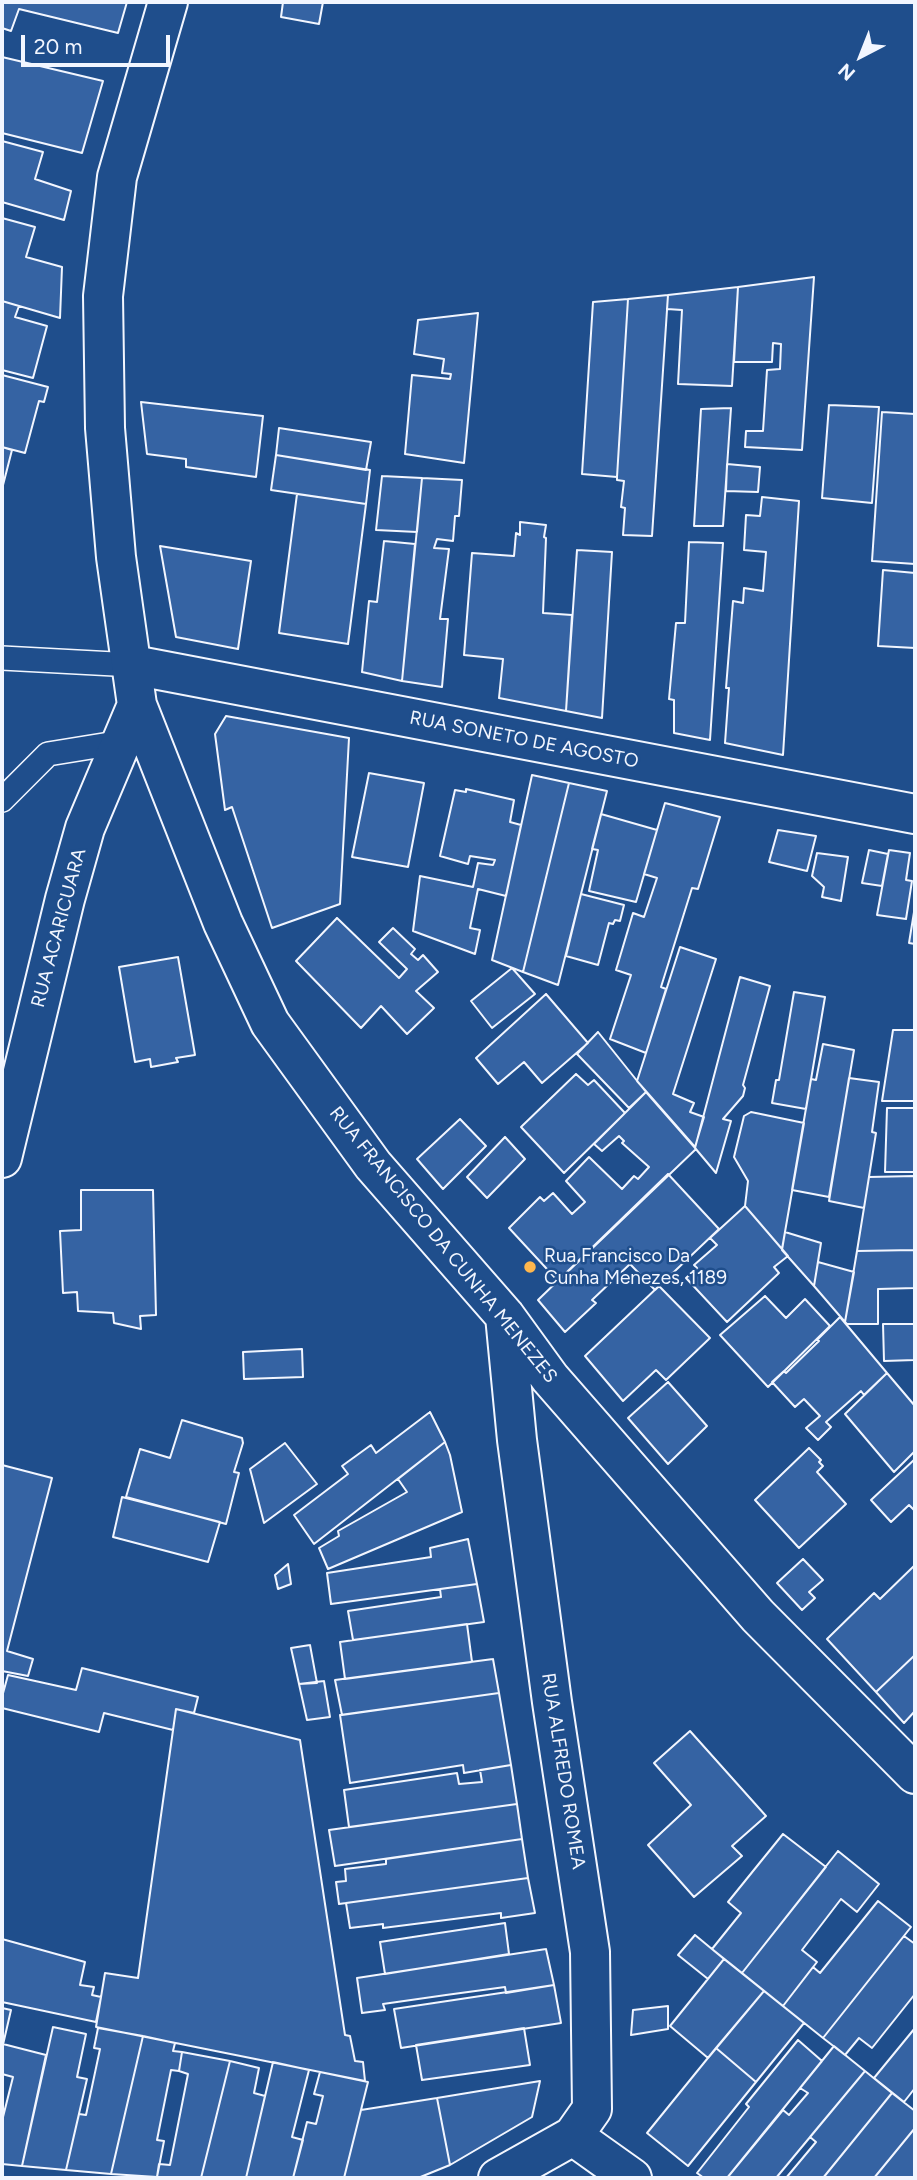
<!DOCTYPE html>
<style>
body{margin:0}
#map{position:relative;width:917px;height:2180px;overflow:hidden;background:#1f4e8c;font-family:Figtree,sans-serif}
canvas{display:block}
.frame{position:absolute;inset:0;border:4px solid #f2f6ff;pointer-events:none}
.north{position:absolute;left:826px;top:21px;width:70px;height:70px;-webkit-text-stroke:5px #1f4e8c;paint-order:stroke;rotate:222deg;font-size:19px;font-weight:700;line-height:28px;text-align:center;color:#f2f6ff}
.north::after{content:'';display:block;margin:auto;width:24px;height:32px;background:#f2f6ff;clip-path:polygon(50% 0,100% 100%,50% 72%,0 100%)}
.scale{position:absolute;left:21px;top:35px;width:149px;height:32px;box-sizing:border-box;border:4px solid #f2f6ff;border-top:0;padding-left:9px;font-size:21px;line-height:24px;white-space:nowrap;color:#f2f6ff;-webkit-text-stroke:5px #1f4e8c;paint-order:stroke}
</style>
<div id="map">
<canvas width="917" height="2180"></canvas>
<div class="frame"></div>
<div class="north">N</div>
<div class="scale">20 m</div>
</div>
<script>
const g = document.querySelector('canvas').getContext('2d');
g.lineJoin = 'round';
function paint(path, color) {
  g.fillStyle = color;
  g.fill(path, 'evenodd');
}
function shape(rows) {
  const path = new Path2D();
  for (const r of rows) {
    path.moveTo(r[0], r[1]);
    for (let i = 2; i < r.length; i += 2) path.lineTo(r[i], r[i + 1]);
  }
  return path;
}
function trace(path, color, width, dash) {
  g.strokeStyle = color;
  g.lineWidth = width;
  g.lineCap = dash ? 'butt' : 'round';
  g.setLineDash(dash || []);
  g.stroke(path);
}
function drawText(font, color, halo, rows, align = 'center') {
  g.font = font + ' Figtree,sans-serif';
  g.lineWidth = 5;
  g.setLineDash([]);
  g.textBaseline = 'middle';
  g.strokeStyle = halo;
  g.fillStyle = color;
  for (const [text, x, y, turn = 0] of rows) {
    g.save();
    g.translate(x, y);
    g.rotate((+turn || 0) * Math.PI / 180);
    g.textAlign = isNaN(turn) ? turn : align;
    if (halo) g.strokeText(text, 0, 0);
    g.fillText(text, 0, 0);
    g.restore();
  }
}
const building = shape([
 [2,2,127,2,118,33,19,9,11,31,2,28,2,2],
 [283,2,323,2,319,24,281,17,283,2],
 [2,57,103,81,82,153,2,133,2,57],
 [2,141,43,152,35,179,71,191,64,220,2,202,2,141],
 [2,218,35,227,26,257,62,267,60,318,2,301,2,218],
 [814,277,802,450,745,447,746,431,763,431,767,370,780,369,781,344,773,343,772,362,734,362,738,287,814,277],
 [738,287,732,386,678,384,682,310,667,309,668,295,738,287],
 [668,295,652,536,623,535,625,508,621,507,624,481,617,480,617,477,628,299,668,295],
 [628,299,617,477,582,474,593,302,628,299],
 [2,301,19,306,15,317,47,326,33,378,2,370,2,301],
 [478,313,464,463,405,454,412,375,450,379,451,374,442,373,444,359,414,354,418,320,478,313],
 [2,375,48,387,44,402,39,401,25,453,2,447,2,375],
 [141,402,263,416,256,477,186,467,186,459,147,454,141,402],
 [829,405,879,407,872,503,822,498,829,405],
 [731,408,723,526,694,526,701,409,731,408],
 [882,412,915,414,915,564,872,561,882,412],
 [279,428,371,442,366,470,276,455,279,428],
 [2,447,12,450,2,489,2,447],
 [276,455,370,470,366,504,271,490,276,455],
 [727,464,760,467,758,492,726,491,727,464],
 [382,476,422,478,417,532,376,530,382,476],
 [422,478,462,480,459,516,455,516,453,541,437,539,434,548,449,549,440,619,448,619,442,687,402,681,422,478],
 [297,494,366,504,348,644,279,633,297,494],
 [762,497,799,501,783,755,725,743,729,688,726,688,733,601,743,603,744,588,763,591,766,552,744,550,746,515,760,516,762,497],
 [520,522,546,525,544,537,546,538,543,613,572,615,566,711,499,698,503,659,464,655,472,553,514,556,516,533,520,535,520,522],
 [384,541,415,544,402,681,362,672,369,601,377,602,384,541],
 [689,542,723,543,710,740,674,733,674,700,669,699,676,623,685,623,689,542],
 [160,546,251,561,238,649,176,637,160,546],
 [577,550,612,552,602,718,566,711,577,550],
 [883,570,915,573,915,648,878,646,883,570],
 [226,716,349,738,340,904,272,928,232,807,225,810,215,734,226,716],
 [369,773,424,783,408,867,352,857,369,773],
 [532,775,569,783,523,972,492,960,532,775],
 [569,783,607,791,558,985,523,972,569,783],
 [466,789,514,800,510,822,521,825,506,896,478,889,470,928,480,930,475,954,413,931,420,876,473,887,478,863,493,865,495,860,470,856,468,864,440,856,455,790,466,792,466,789],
 [665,803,720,817,698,889,692,888,661,987,666,989,646,1053,610,1039,631,975,616,970,633,913,644,917,657,878,644,874,665,803],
 [601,814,657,830,636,902,589,891,598,850,592,849,601,814],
 [778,830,816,836,807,871,769,862,778,830],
 [869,850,888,854,882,886,862,883,869,850],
 [889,850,910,853,906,880,912,881,906,919,877,915,889,850],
 [817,853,848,857,841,901,822,897,824,887,812,876,817,853],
 [581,894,624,905,620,921,615,920,613,924,609,923,598,965,566,956,581,894],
 [915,906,915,944,909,943,915,906],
 [337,918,399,978,407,969,379,942,393,928,415,949,411,954,418,960,423,955,438,972,416,991,434,1008,407,1034,381,1006,361,1028,296,961,337,918],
 [680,947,716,959,673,1094,694,1103,690,1112,704,1117,695,1147,637,1081,680,947],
 [178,957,195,1055,176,1058,178,1062,151,1067,150,1059,135,1062,119,967,178,957],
 [512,968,535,994,492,1028,471,1001,512,968],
 [740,977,770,986,743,1085,745,1088,743,1096,723,1119,731,1121,716,1173,695,1148,740,977],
 [794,992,825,997,806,1109,772,1103,776,1080,779,1080,794,992],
 [546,994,588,1043,542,1083,524,1062,498,1084,476,1058,546,994],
 [893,1030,915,1030,915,1101,882,1101,893,1030],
 [598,1032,646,1092,629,1108,577,1054,598,1032],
 [823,1044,854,1050,829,1197,792,1190,811,1079,816,1080,823,1044],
 [576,1074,588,1085,594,1080,625,1113,564,1173,521,1127,576,1074],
 [849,1078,879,1082,872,1132,876,1133,864,1208,829,1201,849,1078],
 [646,1092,696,1149,558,1281,509,1228,540,1197,544,1201,553,1193,572,1214,585,1202,566,1181,589,1157,622,1189,634,1176,638,1179,649,1167,622,1143,624,1141,619,1136,602,1151,594,1144,646,1092],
 [887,1108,915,1108,915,1172,885,1172,887,1108],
 [751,1112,804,1123,782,1249,745,1206,748,1181,734,1157,744,1116,751,1112],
 [460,1119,486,1146,443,1189,417,1159,460,1119],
 [505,1137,525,1159,487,1198,467,1177,505,1137],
 [668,1174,719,1229,655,1290,630,1264,592,1300,596,1303,565,1332,538,1300,668,1174],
 [915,1176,915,1250,857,1251,869,1177,915,1176],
 [81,1190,153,1190,156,1315,140,1316,141,1329,114,1323,113,1313,78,1311,77,1292,63,1293,60,1231,81,1230,81,1190],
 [745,1206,788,1256,774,1267,779,1273,727,1322,686,1278,697,1268,694,1265,717,1245,710,1238,745,1206],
 [785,1232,821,1243,814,1286,782,1250,785,1232],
 [915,1250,915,1288,878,1289,878,1324,847,1324,845,1322,857,1251,915,1250],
 [818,1262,854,1272,845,1322,814,1286,818,1262],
 [659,1286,710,1338,666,1380,656,1370,623,1401,585,1356,659,1286],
 [765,1296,786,1318,805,1299,830,1326,768,1387,720,1335,765,1296],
 [840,1317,887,1373,864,1395,861,1391,826,1422,831,1427,818,1440,806,1428,820,1416,804,1399,795,1407,772,1382,784,1371,786,1373,819,1341,817,1340,840,1317],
 [883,1324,915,1324,915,1360,884,1361,883,1324],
 [302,1349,303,1377,244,1379,243,1352,302,1349],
 [887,1373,915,1406,915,1451,894,1472,845,1414,887,1373],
 [668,1382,707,1426,668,1464,628,1418,668,1382],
 [430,1412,445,1442,314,1544,294,1515,348,1474,342,1466,371,1445,376,1453,430,1412],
 [182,1420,242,1438,243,1443,234,1472,239,1473,226,1524,126,1497,140,1449,170,1458,182,1420],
 [445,1442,450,1455,462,1512,328,1569,319,1548,339,1536,338,1531,407,1492,398,1479,445,1442],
 [285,1443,317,1484,264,1523,250,1469,285,1443],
 [809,1448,821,1460,819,1462,823,1466,817,1472,846,1504,799,1548,755,1500,809,1448],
 [915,1459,915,1511,909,1505,891,1522,871,1500,915,1459],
 [2,1465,52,1478,7,1651,33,1659,28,1676,2,1671,2,1465],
 [122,1497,220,1522,208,1562,113,1537,122,1497],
 [468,1539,477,1584,331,1604,327,1573,431,1557,430,1548,468,1539],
 [803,1559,823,1580,809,1592,815,1598,802,1610,777,1583,803,1559],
 [288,1564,291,1584,278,1589,275,1575,288,1564],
 [915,1565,915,1655,876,1692,827,1639,874,1593,880,1599,915,1565],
 [477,1584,484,1622,353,1640,348,1611,441,1597,440,1589,477,1584],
 [467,1624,472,1662,345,1679,340,1642,467,1624],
 [310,1645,317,1683,299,1684,291,1648,310,1645],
 [915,1655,915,1711,904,1723,876,1692,915,1655],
 [493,1659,499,1693,342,1715,335,1680,493,1659],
 [82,1668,198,1697,194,1713,176,1709,173,1730,104,1713,99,1732,2,1708,2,1697,8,1675,76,1690,82,1668],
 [324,1681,330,1717,307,1720,299,1684,324,1681],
 [499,1693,511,1765,464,1773,463,1765,350,1783,340,1715,499,1693],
 [176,1709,300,1740,345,2035,350,2036,355,2061,363,2062,365,2081,96,2027,105,1973,138,1978,176,1709],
 [690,1731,766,1816,732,1846,742,1856,694,1897,648,1845,691,1805,654,1763,690,1731],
 [511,1765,517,1804,349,1827,344,1790,457,1773,459,1784,482,1782,480,1770,511,1765],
 [517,1804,522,1839,335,1866,329,1830,517,1804],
 [783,1834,826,1867,742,1973,712,1949,741,1913,728,1902,783,1834],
 [522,1839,528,1878,339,1904,336,1882,346,1881,345,1869,386,1864,386,1859,522,1839],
 [838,1851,879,1884,857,1912,841,1899,802,1950,817,1962,783,2006,742,1973,838,1851],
 [528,1878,535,1913,501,1918,501,1913,383,1928,383,1924,350,1928,346,1903,528,1878],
 [878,1901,911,1927,823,2038,783,2006,813,1967,820,1973,878,1901],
 [505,1923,509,1954,385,1974,380,1942,505,1923],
 [695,1935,724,1959,708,1979,678,1955,695,1935],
 [904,1936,915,1944,915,1994,872,2048,859,2038,845,2055,823,2038,904,1936],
 [2,1939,85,1962,80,1985,94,1987,92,1995,101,1997,96,2022,2,2002,2,1939],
 [546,1949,554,1985,506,1993,505,1987,446,1995,383,2004,385,2010,362,2013,357,1978,546,1949],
 [724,1959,764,1991,708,2058,670,2026,724,1959],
 [554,1985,561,2023,401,2048,394,2009,554,1985],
 [764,1991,804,2023,756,2082,716,2048,764,1991],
 [668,2006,668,2029,631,2035,633,2010,668,2006],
 [2,2008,11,2010,2,2049,2,2008],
 [53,2027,86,2034,77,2077,87,2079,66,2170,22,2166,53,2027],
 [98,2028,143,2036,111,2174,66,2170,79,2114,86,2115,100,2049,94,2048,98,2028],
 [524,2028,530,2065,422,2080,416,2045,524,2028],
 [915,2028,915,2088,904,2102,874,2078,915,2028],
 [143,2036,175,2043,173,2051,182,2052,179,2071,171,2070,157,2140,164,2141,157,2177,111,2174,143,2036],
 [798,2040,822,2061,727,2178,704,2178,697,2173,749,2107,746,2104,798,2040],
 [3,2044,46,2055,22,2166,2,2164,2,2121,13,2077,2,2074,3,2044],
 [834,2046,865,2071,776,2178,727,2178,783,2110,789,2115,808,2093,800,2088,834,2046],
 [716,2048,756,2082,688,2166,647,2133,716,2048],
 [182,2052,230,2061,201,2178,157,2177,159,2164,170,2165,188,2074,179,2071,182,2052],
 [230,2061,259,2068,254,2093,265,2096,246,2178,201,2178,230,2061],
 [273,2062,309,2070,292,2137,303,2140,293,2178,246,2178,273,2062],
 [865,2071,892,2093,823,2178,786,2178,816,2142,810,2137,865,2071],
 [320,2072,368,2082,344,2178,293,2178,307,2122,316,2124,323,2096,314,2094,320,2072],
 [540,2081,532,2117,450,2165,437,2098,540,2081],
 [892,2093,915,2111,915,2128,874,2178,823,2178,892,2093],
 [437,2098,450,2165,418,2178,344,2178,361,2110,437,2098],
 [915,2128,915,2178,874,2178,915,2128]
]);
const service = shape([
 [2,658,133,665],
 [2,800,48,754,122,742]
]);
const minor = shape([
 [168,2,117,177,103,296,105,428,116,557,137,705,223,923,270,1023,373,1165,505,1316,550,1378,758,1616,915,1774],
 [133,665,915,814],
 [2,1158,65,899,85,828,137,705],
 [573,2136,632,2178],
 [498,2178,573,2136,592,2109,590,1952,552,1702,517,1440,505,1316]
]);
const markers = [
 [530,1267,7,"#ffb74d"]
];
const streetNames = [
 ["RUA SONETO DE AGOSTO",524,740,11],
 ["RUA ACARICUARA",59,928,-75],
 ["RUA FRANCISCO DA CUNHA MENEZES",443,1245,51],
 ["RUA ALFREDO ROMEA",563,1771,81]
];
const poiNames = [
 ["Rua Francisco Da",544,1256],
 ["Cunha Menezes, 1189",544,1278]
];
paint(building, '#3563a3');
trace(building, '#f2f6ff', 2);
trace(service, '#f2f6ff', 26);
trace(minor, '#f2f6ff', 42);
trace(service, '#1f4e8c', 23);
trace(minor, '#1f4e8c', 38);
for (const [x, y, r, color] of markers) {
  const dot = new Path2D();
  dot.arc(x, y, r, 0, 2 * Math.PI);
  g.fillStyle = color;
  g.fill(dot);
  trace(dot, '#1f4e8c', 2.5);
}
drawText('19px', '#f2f6ff', '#1f4e8c', streetNames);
drawText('19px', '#f2f6ff', '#1f4e8c', poiNames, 'left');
</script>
